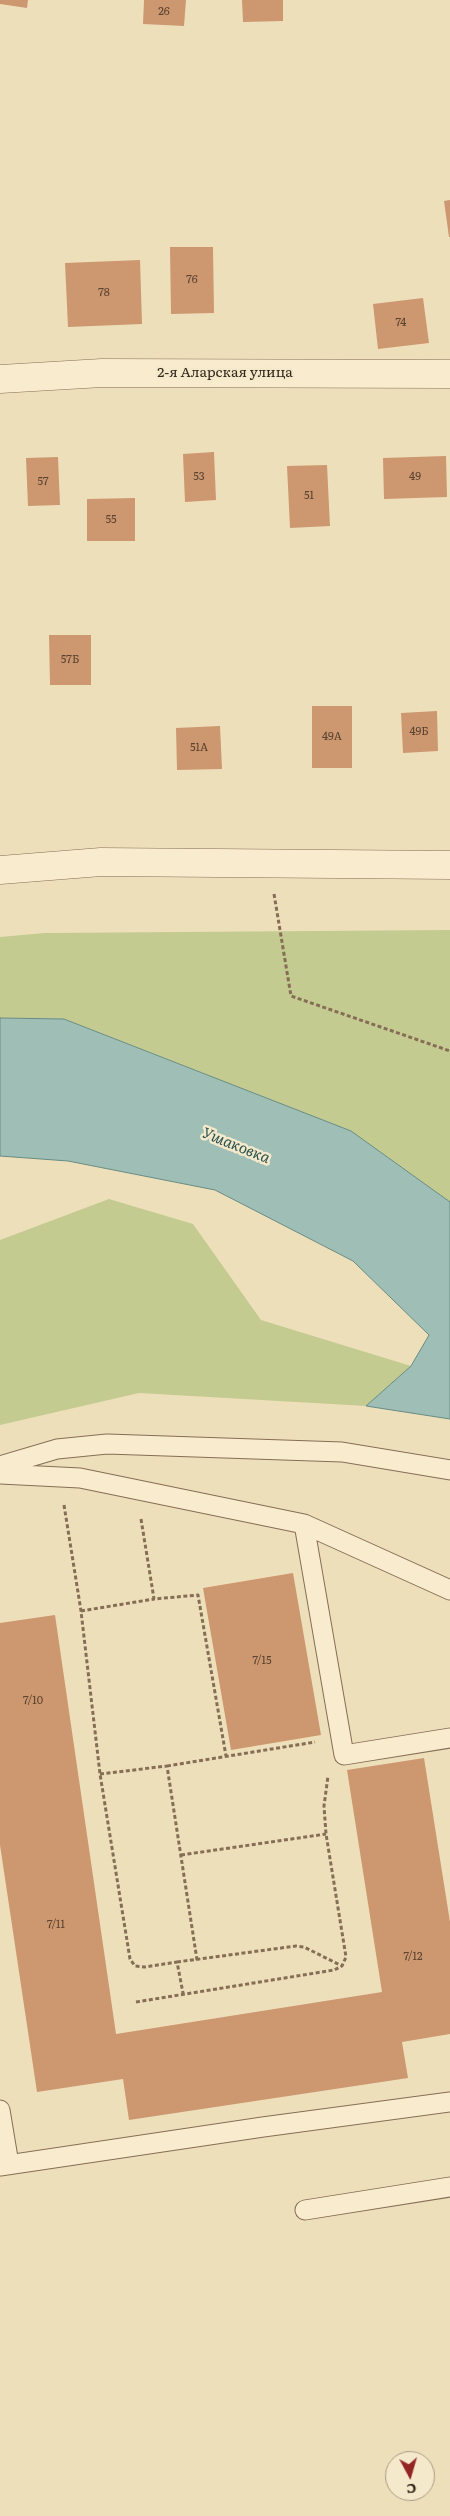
<!DOCTYPE html>
<meta charset="utf-8">
<style>
body{margin:0}
#map{position:relative;width:450px;height:2516px;overflow:hidden;background:#eedfbb;font-family:Literata,serif}
canvas{display:block}
.north{position:absolute;left:385px;top:2451px;width:50px;height:50px;box-sizing:border-box;background:#f5e9cb;border:1px solid #a89b84;border-radius:50%;rotate:174deg;font-size:14px;font-weight:700;line-height:20px;text-align:center;color:#34271a}
.north::after{content:'';display:block;margin:auto;width:18px;height:22px;background:#942525;clip-path:polygon(50% 0,100% 100%,50% 72%,0 100%)}
</style>
<div id="map">
<canvas width="450" height="2516"></canvas>
<div class="north">С</div>
</div>
<script>
const g = document.querySelector('canvas').getContext('2d');
g.lineJoin = 'round';
function paint(path, color) {
  g.fillStyle = color;
  g.fill(path, 'evenodd');
}
function shape(rows) {
  const path = new Path2D();
  for (const r of rows) {
    path.moveTo(r[0], r[1]);
    for (let i = 2; i < r.length; i += 2) path.lineTo(r[i], r[i + 1]);
  }
  return path;
}
function trace(path, color, width, dash) {
  g.strokeStyle = color;
  g.lineWidth = width;
  g.lineCap = dash ? 'butt' : 'round';
  g.setLineDash(dash || []);
  g.stroke(path);
}
function drawText(font, color, halo, rows, align = 'center') {
  g.font = font + ' Literata,serif';
  g.lineWidth = 5;
  g.setLineDash([]);
  g.textBaseline = 'middle';
  g.strokeStyle = halo;
  g.fillStyle = color;
  for (const [text, x, y, turn = 0] of rows) {
    g.save();
    g.translate(x, y);
    g.rotate((+turn || 0) * Math.PI / 180);
    g.textAlign = isNaN(turn) ? turn : align;
    if (halo) g.strokeText(text, 0, 0);
    g.fillText(text, 0, 0);
    g.restore();
  }
}
const green = shape([
 [450,930,450,1202,351,1131,65,1019,0,1018,0,937,45,933],
 [109,1199,193,1224,261,1320,411,1366,366,1406,139,1393,0,1425,0,1240]
]);
const water = shape([
 [0,1018,64,1019,351,1131,450,1202,450,1419,366,1406,411,1366,429,1335,353,1261,215,1190,68,1161,0,1156,0,1018]
]);
const building = shape([
 [0,0,28,0,27,8,0,4],
 [144,0,186,0,184,26,143,24],
 [242,0,283,0,283,21,243,22],
 [450,200,450,237,449,237,444,201],
 [170,247,213,247,214,313,171,314],
 [140,260,142,324,68,327,65,263],
 [423,298,429,343,378,349,373,304],
 [214,452,216,500,185,502,183,454],
 [446,456,447,497,384,499,383,458],
 [58,457,60,505,28,506,26,458],
 [327,465,330,526,290,528,287,466],
 [135,498,135,541,87,541,87,499],
 [49,635,91,635,91,685,50,685],
 [312,706,352,706,352,768,312,768],
 [437,711,438,751,403,753,401,713],
 [220,726,222,769,177,770,176,728],
 [293,1573,321,1735,231,1750,203,1588],
 [55,1615,116,2034,382,1992,347,1770,424,1758,450,1922,450,2034,402,2042,408,2078,129,2120,123,2079,37,2092,0,1845,0,1623]
]);
const path = shape([
 [274,894,291,996,450,1051],
 [64,1505,81,1611,100,1774,130,1959,135,1966,145,1967,177,1962,183,1993],
 [141,1519,154,1599,198,1595,226,1756],
 [81,1611,154,1599],
 [167,1766,315,1742],
 [100,1774,167,1766,197,1960],
 [181,1855,326,1834],
 [177,1962,296,1946,304,1947,342,1966],
 [136,2002,334,1970,342,1966,346,1957,326,1834,324,1806,328,1776]
]);
const service = shape([
 [0,1466,57,1449,107,1444,342,1452,450,1470],
 [0,1474,80,1478,304,1524,450,1590],
 [304,1524,344,1755,450,1738],
 [0,2110,9,2164],
 [0,2166,263,2127,450,2102],
 [305,2210,450,2187]
]);
const minor = shape([
 [0,379,102,373,450,374],
 [0,870,101,862,450,865]
]);
const numberNames = [
 ["26",164,12],
 ["76",192,280],
 ["78",104,293],
 ["74",401,323],
 ["53",199,477],
 ["49",415,477],
 ["57",43,482],
 ["51",309,496],
 ["55",111,520],
 ["57Б",70,660],
 ["49Б",419,732],
 ["49А",332,737],
 ["51А",199,748],
 ["7/15",262,1661],
 ["7/10",33,1701],
 ["7/11",56,1925],
 ["7/12",413,1957]
];
const streetNames = [
 ["2-я Аларская улица",225,373]
];
const waterNames = [
 ["Ушаковка",236,1146,22]
];
paint(green, '#c4cb90');
paint(water, '#9fbeb5');
trace(water, '#678c83', 1);
paint(building, '#cd9770');
trace(service, '#856e55', 21);
trace(minor, '#856e55', 29);
trace(path, '#856e55', 3, [4, 2.5]);
trace(service, '#f9ecce', 19);
trace(minor, '#f9ecce', 28);
drawText('11px', '#5a4330', null, numberNames);
drawText('14px', '#34271a', '#f5e9cb', streetNames);
drawText('italic 15px', '#295451', '#f5e9cb', waterNames);
</script>
